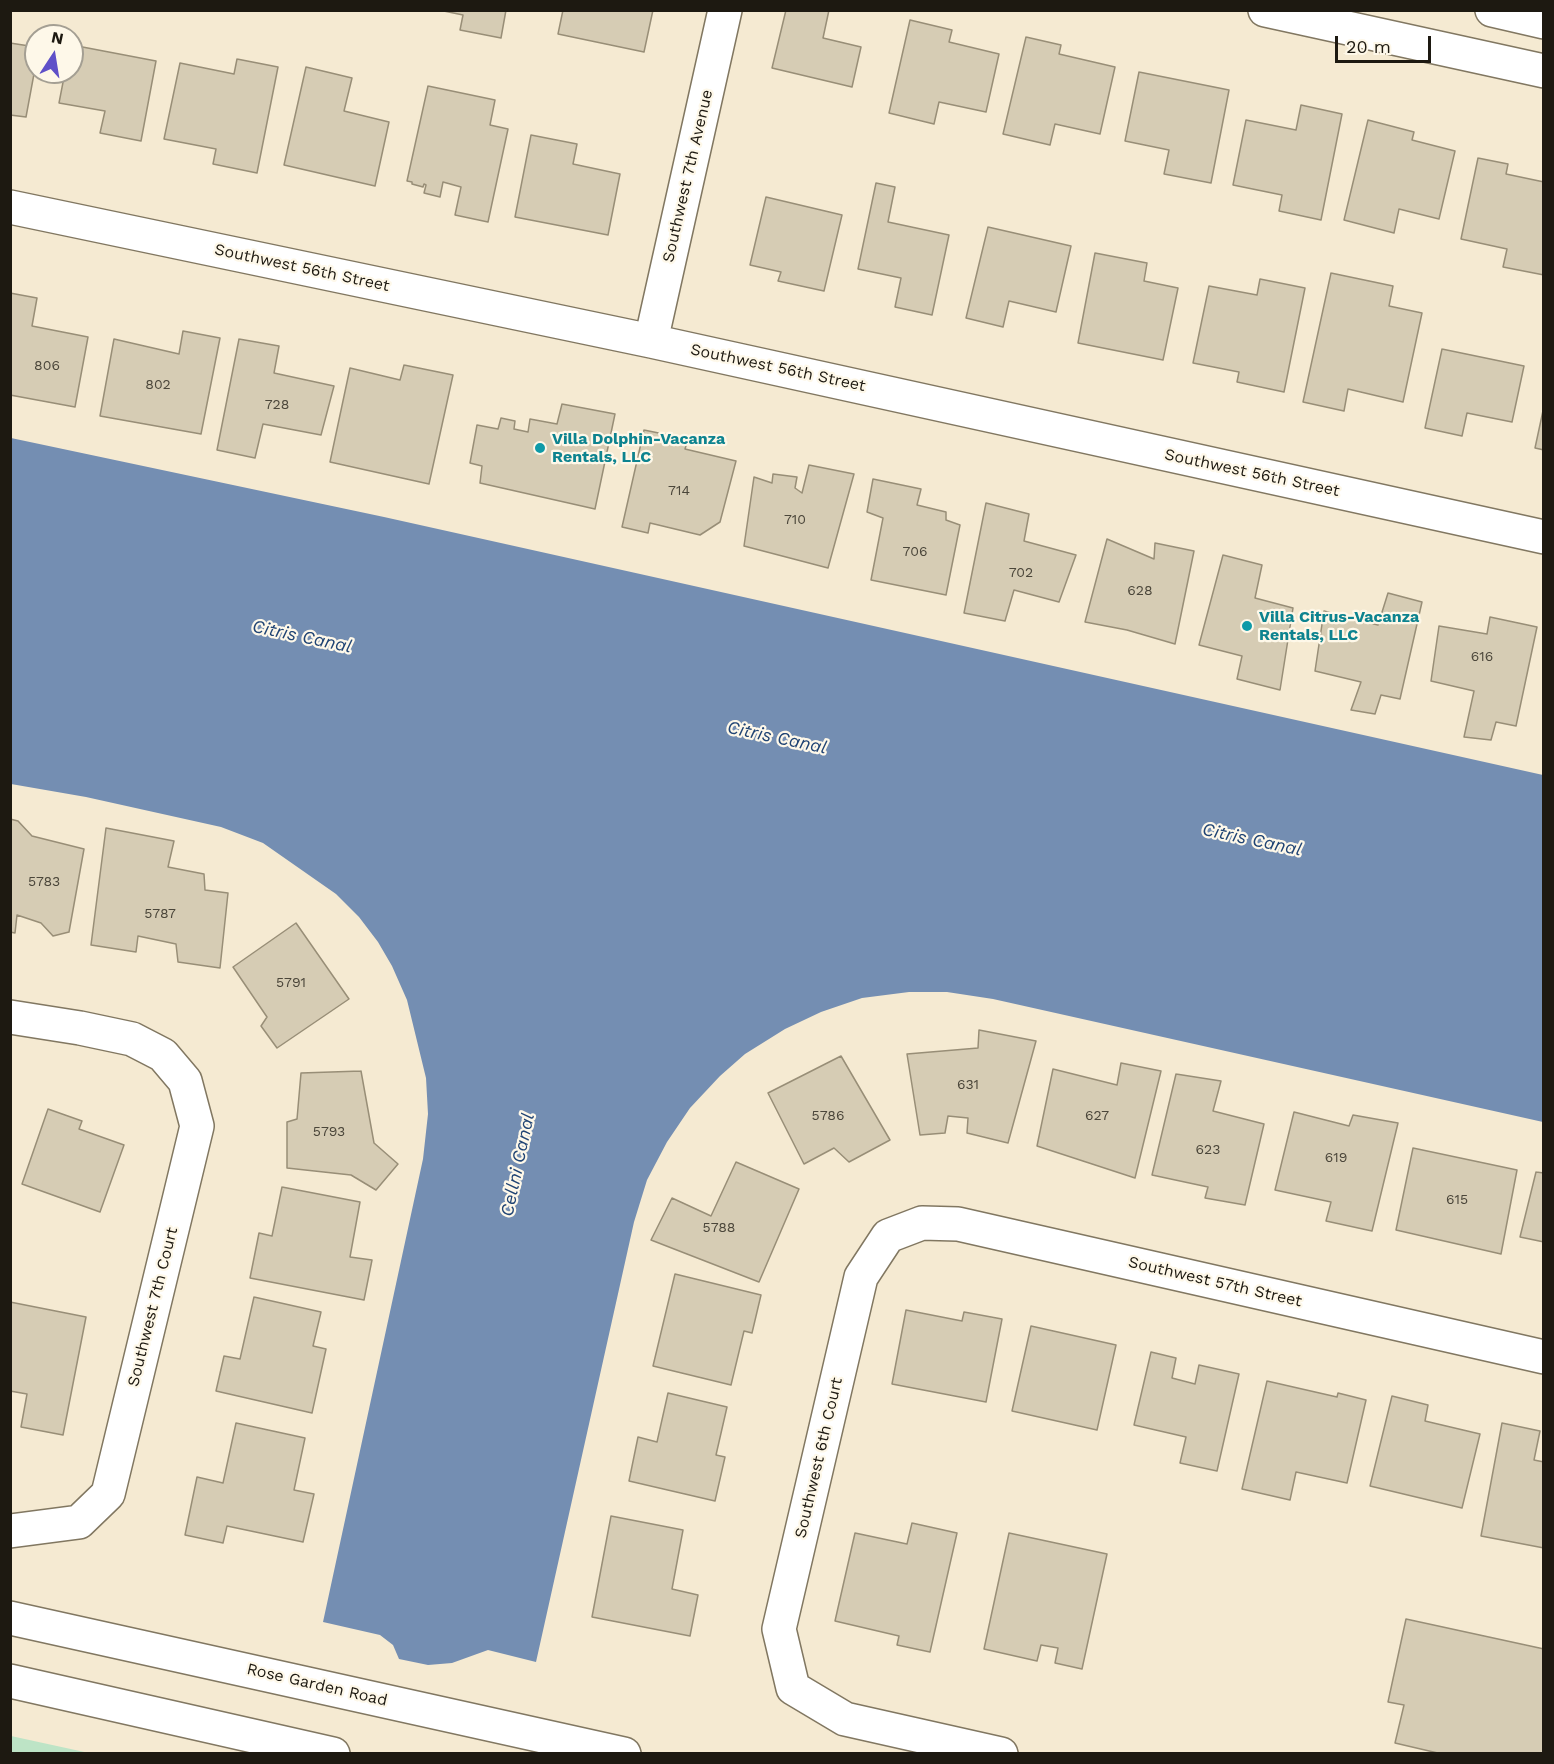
<!DOCTYPE html>
<style>
body{margin:0}
#map{position:relative;width:1554px;height:1764px;overflow:hidden;background:#f5ead2;font-family:"Work Sans",sans-serif}
canvas{display:block}
.frame{position:absolute;inset:0;border:12px solid #1d1911;pointer-events:none}
.north{position:absolute;left:24px;top:24px;width:60px;height:60px;box-sizing:border-box;background:#fef8e9;border:2px solid #a49f93;border-radius:50%;rotate:12deg;font-size:16px;font-weight:700;line-height:24px;text-align:center;color:#1d1911}
.north::after{content:'';display:block;margin:auto;width:21px;height:27px;background:#5f50c8;clip-path:polygon(50% 0,100% 100%,50% 72%,0 100%)}
.scale{position:absolute;left:1335px;top:36px;width:96px;height:27px;box-sizing:border-box;border:3px solid #1d1911;border-top:0;padding-left:8px;font-size:18px;line-height:21px;white-space:nowrap;color:#1d1911;-webkit-text-stroke:4px #fef8e9;paint-order:stroke}
</style>
<div id="map">
<canvas width="1554" height="1764"></canvas>
<div class="frame"></div>
<div class="north">N</div>
<div class="scale">20 m</div>
</div>
<script>
const g = document.querySelector('canvas').getContext('2d');
g.lineJoin = 'round';
function paint(path, color) {
  g.fillStyle = color;
  g.fill(path, 'evenodd');
}
function shape(rows) {
  const path = new Path2D();
  for (const r of rows) {
    path.moveTo(r[0], r[1]);
    for (let i = 2; i < r.length; i += 2) path.lineTo(r[i], r[i + 1]);
  }
  return path;
}
function trace(path, color, width, dash) {
  g.strokeStyle = color;
  g.lineWidth = width;
  g.lineCap = dash ? 'butt' : 'round';
  g.setLineDash(dash || []);
  g.stroke(path);
}
function drawText(font, color, halo, rows, align = 'center') {
  g.font = font + ' "Work Sans",sans-serif';
  g.lineWidth = 4.5;
  g.setLineDash([]);
  g.textBaseline = 'middle';
  g.strokeStyle = halo;
  g.fillStyle = color;
  for (const [text, x, y, turn = 0] of rows) {
    g.save();
    g.translate(x, y);
    g.rotate((+turn || 0) * Math.PI / 180);
    g.textAlign = isNaN(turn) ? turn : align;
    if (halo) g.strokeText(text, 0, 0);
    g.fillText(text, 0, 0);
    g.restore();
  }
}
const green = shape([
 [11,1736,89,1753,11,1753]
]);
const water = shape([
 [11,438,384,517,1543,775,1543,1122,993,999,947,992,909,992,862,998,821,1012,785,1029,745,1054,720,1076,690,1108,667,1142,647,1180,634,1222,536,1662,488,1650,452,1663,428,1665,399,1659,393,1645,380,1635,323,1622,423,1159,428,1114,426,1078,407,1000,392,966,378,942,359,917,336,894,263,843,221,827,86,797,11,784]
]);
const building = shape([
 [439,10,506,10,501,38,460,30,463,15,439,10],
 [563,10,653,10,644,52,558,34,563,10],
 [786,10,829,10,823,38,861,47,852,87,772,68,786,10],
 [910,20,952,30,949,42,999,54,986,112,939,102,934,124,889,113,910,20],
 [1026,37,1061,45,1059,54,1115,67,1100,134,1055,124,1050,145,1003,134,1026,37],
 [10,43,36,47,36,63,26,117,10,115,10,43],
 [72,45,156,61,141,141,100,133,105,111,59,103,65,72,72,72,72,45],
 [237,59,278,67,257,173,213,164,216,149,164,139,180,63,234,74,237,59],
 [306,67,352,78,344,111,389,122,375,186,284,165,306,67],
 [1139,72,1229,90,1211,183,1164,174,1169,150,1125,141,1139,72],
 [428,86,495,100,490,125,508,129,488,222,455,215,461,187,443,182,440,197,424,193,426,185,424,184,423,187,412,184,412,182,407,181,428,86],
 [1301,105,1342,114,1321,220,1279,211,1282,195,1233,185,1246,120,1296,130,1301,105],
 [1368,120,1414,132,1412,140,1455,151,1439,219,1399,209,1394,233,1344,220,1368,120],
 [531,135,577,144,573,164,620,174,608,235,515,217,531,135],
 [1478,158,1508,164,1506,174,1544,182,1544,275,1503,267,1507,249,1461,239,1478,158],
 [876,183,895,187,888,222,949,235,932,315,895,307,901,278,858,269,876,183],
 [766,197,842,215,824,291,778,281,781,272,750,265,766,197],
 [988,227,1071,246,1056,312,1009,301,1003,327,966,318,988,227],
 [1095,253,1147,263,1144,281,1178,288,1163,360,1078,343,1095,253],
 [1331,273,1393,286,1389,306,1422,313,1403,402,1348,389,1344,411,1303,402,1331,273],
 [1260,279,1305,288,1284,392,1237,382,1239,372,1193,363,1209,286,1257,295,1260,279],
 [10,293,37,298,32,326,88,337,75,407,10,395,10,293],
 [183,331,220,338,201,434,100,416,114,339,179,354,183,331],
 [239,339,279,346,274,373,334,386,321,435,263,424,255,458,217,450,239,339],
 [1442,349,1524,366,1512,422,1467,413,1462,436,1425,428,1442,349],
 [404,365,453,375,429,484,330,462,350,368,400,380,404,365],
 [562,404,615,414,595,509,480,483,482,466,470,463,477,425,498,429,501,418,515,421,514,429,528,432,530,419,557,424,562,404],
 [1544,406,1544,450,1535,448,1544,406],
 [644,430,688,439,685,449,736,461,720,522,700,535,650,523,648,533,622,527,644,430],
 [809,465,854,474,828,568,744,546,754,477,772,483,773,474,797,477,795,488,802,493,809,465],
 [873,479,921,489,917,505,946,512,946,520,960,525,946,595,871,580,883,518,867,512,873,479],
 [986,503,1029,514,1024,541,1076,555,1059,602,1014,590,1005,621,964,613,986,503],
 [1107,539,1154,559,1155,543,1194,551,1175,644,1127,630,1085,622,1107,539],
 [1223,555,1262,565,1255,598,1293,608,1280,690,1237,679,1242,656,1199,645,1223,555],
 [1388,593,1422,602,1400,699,1381,695,1375,714,1351,710,1361,682,1315,671,1324,611,1378,625,1388,593],
 [1490,617,1537,627,1516,726,1496,722,1491,740,1464,737,1474,691,1431,681,1439,626,1487,634,1490,617],
 [10,819,18,821,32,836,84,849,69,932,53,936,41,923,17,915,15,933,10,932,10,819],
 [106,828,174,841,168,867,204,874,205,890,228,893,220,968,178,962,176,944,138,936,136,952,91,945,106,828],
 [296,923,349,999,277,1048,261,1026,267,1017,233,967,296,923],
 [979,1030,1036,1041,1008,1143,967,1133,968,1118,948,1116,945,1133,920,1135,907,1054,978,1048,979,1030],
 [841,1056,890,1140,849,1162,834,1148,804,1164,768,1093,841,1056],
 [1121,1063,1161,1071,1135,1178,1037,1146,1053,1069,1117,1085,1121,1063],
 [361,1071,374,1143,398,1164,376,1190,351,1175,287,1168,287,1122,297,1119,301,1073,361,1071],
 [1176,1074,1221,1081,1213,1111,1264,1124,1245,1205,1205,1198,1208,1187,1152,1175,1176,1074],
 [48,1109,82,1121,79,1129,124,1145,100,1212,22,1184,48,1109],
 [1294,1112,1349,1126,1353,1115,1398,1123,1372,1231,1326,1221,1331,1202,1275,1190,1294,1112],
 [1413,1148,1517,1170,1501,1254,1396,1230,1413,1148],
 [736,1162,799,1189,759,1282,651,1240,672,1198,711,1216,736,1162],
 [1536,1172,1544,1173,1544,1242,1520,1237,1536,1172],
 [282,1187,360,1202,350,1257,372,1260,364,1300,250,1278,259,1233,272,1236,282,1187],
 [675,1274,761,1295,752,1333,744,1331,731,1385,653,1366,675,1274],
 [254,1297,321,1312,313,1346,326,1349,312,1413,216,1391,224,1356,240,1359,254,1297],
 [10,1302,86,1317,63,1435,21,1427,27,1394,10,1391,10,1302],
 [906,1310,962,1321,964,1312,1002,1319,986,1402,892,1384,906,1310],
 [1031,1326,1116,1345,1097,1430,1012,1411,1031,1326],
 [1151,1352,1176,1358,1172,1378,1195,1384,1199,1365,1239,1374,1217,1471,1180,1463,1186,1437,1134,1425,1151,1352],
 [1267,1381,1337,1397,1338,1393,1366,1400,1347,1483,1296,1472,1290,1500,1242,1489,1267,1381],
 [668,1393,727,1407,716,1455,725,1457,715,1501,629,1481,638,1437,657,1442,668,1393],
 [1392,1396,1428,1405,1425,1421,1480,1434,1462,1508,1370,1486,1392,1396],
 [236,1423,305,1438,294,1490,314,1494,303,1542,227,1526,223,1543,185,1535,197,1477,223,1483,236,1423],
 [1502,1423,1540,1431,1534,1460,1544,1462,1544,1548,1481,1536,1502,1423],
 [611,1516,683,1530,672,1589,698,1595,690,1636,592,1617,611,1516],
 [912,1523,957,1533,930,1652,897,1645,899,1636,835,1621,855,1533,907,1544,912,1523],
 [1009,1533,1107,1554,1082,1669,1055,1663,1058,1648,1041,1645,1037,1661,984,1649,1009,1533],
 [1406,1619,1544,1649,1544,1754,1442,1754,1395,1743,1404,1705,1388,1702,1406,1619]
]);
const street = shape([
 [10,207,651,341,1544,537],
 [651,341,725,10],
 [10,1017,80,1028,132,1039,163,1055,185,1081,197,1126,108,1494,79,1522,10,1531],
 [1001,1754,845,1719,793,1688,779,1629,861,1277,888,1236,922,1223,958,1224,1544,1357]
]);
const secondary = shape([
 [1265,10,1544,71],
 [1492,10,1544,22],
 [10,1618,624,1754],
 [10,1681,333,1754]
]);
const markers = [
 [540,448,6,"#0f9aa8"],
 [1247,626,6,"#0f9aa8"]
];
const numberNames = [
 ["806",47,366],
 ["802",158,385],
 ["728",277,405],
 ["714",679,491],
 ["710",795,520],
 ["706",915,552],
 ["702",1021,573],
 ["628",1140,591],
 ["616",1482,657],
 ["5783",44,882],
 ["5787",160,914],
 ["5791",291,983],
 ["631",968,1085],
 ["5786",828,1116],
 ["627",1097,1116],
 ["5793",329,1132],
 ["623",1208,1150],
 ["619",1336,1158],
 ["615",1457,1200],
 ["5788",719,1228]
];
const streetNames = [
 ["Southwest 7th Avenue",688,176,-77],
 ["Southwest 56th Street",302,268,12],
 ["Southwest 56th Street",778,368,12],
 ["Southwest 56th Street",1252,473,12],
 ["Southwest 57th Street",1215,1282,13],
 ["Southwest 7th Court",153,1307,-76],
 ["Southwest 6th Court",819,1458,-77],
 ["Rose Garden Road",317,1685,13]
];
const cultureNames = [
 ["Villa Dolphin-Vacanza",552,439],
 ["Rentals, LLC",552,457],
 ["Villa Citrus-Vacanza",1259,617],
 ["Rentals, LLC",1259,635]
];
const waterNames = [
 ["Citris Canal",302,637,12],
 ["Citris Canal",777,738,12],
 ["Citris Canal",1252,840,12],
 ["Cellni Canal",518,1165,-78]
];
paint(green, '#bde4c6');
paint(water, '#748eb2');
paint(building, '#d6ccb4');
trace(building, '#988e77', 1.5);
trace(street, '#817761', 36);
trace(secondary, '#817761', 36);
trace(street, '#fff', 33);
trace(secondary, '#fff', 33);
for (const [x, y, r, color] of markers) {
  const dot = new Path2D();
  dot.arc(x, y, r, 0, 2 * Math.PI);
  g.fillStyle = color;
  g.fill(dot);
  trace(dot, '#fef8e9', 2);
}
drawText('14px', '#4b463a', null, numberNames);
drawText('16px', '#1d1911', '#fef8e9', streetNames);
drawText('bold 16px', '#0d838f', '#fef8e9', cultureNames, 'left');
drawText('italic 18px', '#204474', '#fef8e9', waterNames);
</script>
